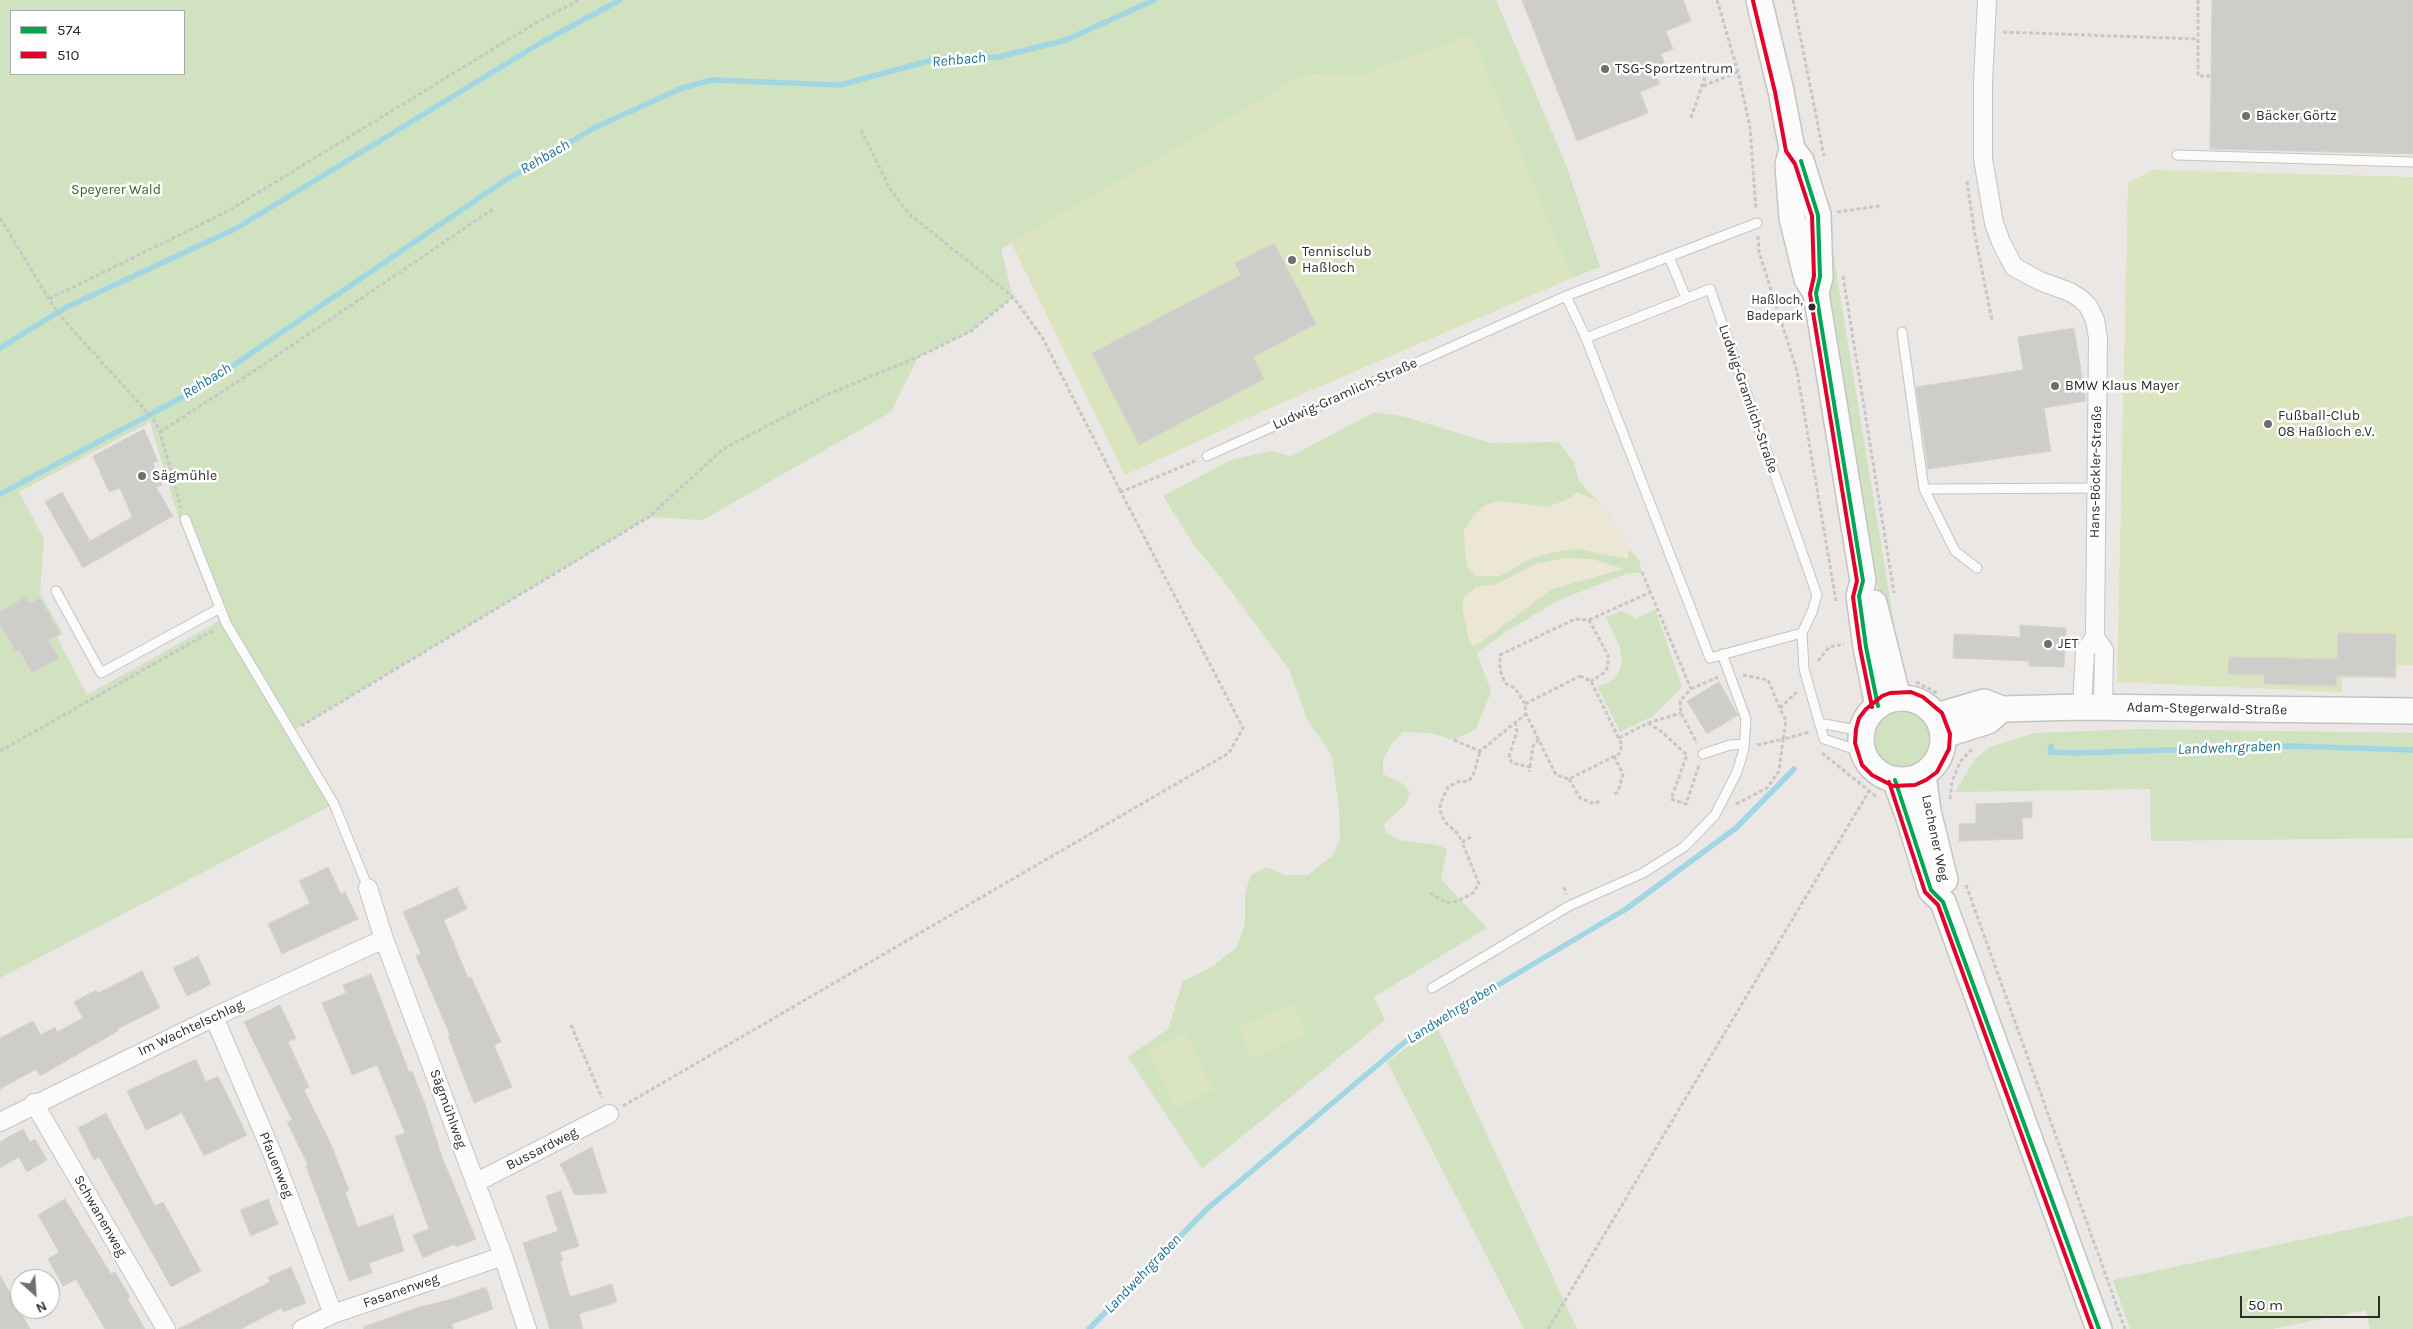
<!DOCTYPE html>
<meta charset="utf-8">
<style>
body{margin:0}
#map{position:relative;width:2413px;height:1329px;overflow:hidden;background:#eae7e4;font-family:Karla,sans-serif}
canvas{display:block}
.legend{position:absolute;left:10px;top:10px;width:175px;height:65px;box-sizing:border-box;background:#fff;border:1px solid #ababab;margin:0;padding:6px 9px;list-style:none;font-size:15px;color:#2d2d2d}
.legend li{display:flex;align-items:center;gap:10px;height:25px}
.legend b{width:25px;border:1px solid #ababab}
.north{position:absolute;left:10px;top:1269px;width:50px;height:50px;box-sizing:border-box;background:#fff;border:1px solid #ababab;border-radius:50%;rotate:154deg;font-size:14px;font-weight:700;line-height:20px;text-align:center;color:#2d2d2d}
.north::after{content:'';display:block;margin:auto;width:18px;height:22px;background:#6f6e6d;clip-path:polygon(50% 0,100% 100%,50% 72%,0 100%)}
.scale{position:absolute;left:2240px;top:1296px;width:140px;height:22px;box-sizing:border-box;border:2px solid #2d2d2d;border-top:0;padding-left:6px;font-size:15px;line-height:18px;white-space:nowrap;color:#2d2d2d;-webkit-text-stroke:4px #fff;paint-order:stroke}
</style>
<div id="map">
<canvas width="2413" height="1329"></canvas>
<ul class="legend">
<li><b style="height:6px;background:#00a651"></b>574</li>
<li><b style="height:6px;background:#e4002b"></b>510</li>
</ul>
<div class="north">N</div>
<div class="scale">50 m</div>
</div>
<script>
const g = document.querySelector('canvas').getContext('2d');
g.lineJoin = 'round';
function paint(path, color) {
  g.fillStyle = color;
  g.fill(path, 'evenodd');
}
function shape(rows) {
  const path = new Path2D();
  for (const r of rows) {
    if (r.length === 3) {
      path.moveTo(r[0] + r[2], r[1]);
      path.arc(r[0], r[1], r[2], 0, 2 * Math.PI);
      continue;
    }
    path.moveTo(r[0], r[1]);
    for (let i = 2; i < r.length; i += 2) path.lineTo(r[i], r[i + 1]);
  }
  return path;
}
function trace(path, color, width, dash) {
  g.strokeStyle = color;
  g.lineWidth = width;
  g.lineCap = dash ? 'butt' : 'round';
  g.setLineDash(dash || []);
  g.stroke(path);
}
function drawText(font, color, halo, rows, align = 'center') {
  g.font = font + ' Karla,sans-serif';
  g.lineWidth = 5;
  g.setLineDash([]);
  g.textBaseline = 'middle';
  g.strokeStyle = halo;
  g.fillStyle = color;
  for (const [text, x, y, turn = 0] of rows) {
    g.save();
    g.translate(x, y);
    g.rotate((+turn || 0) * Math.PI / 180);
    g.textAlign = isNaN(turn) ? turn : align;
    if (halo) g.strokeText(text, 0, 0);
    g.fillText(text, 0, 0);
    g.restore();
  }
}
const green = shape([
 [0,0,1496,0,1566,165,1600,267,1572,278,1471,35,1360,76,1306,74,1001,249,1013,297,971,331,918,357,891,412,703,520,649,517,292,731,334,804,0,978],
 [11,11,184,11,184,74,11,74],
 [150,422,179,520,219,621,87,695,57,637,63,634,40,593,44,539,19,492],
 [1828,222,1896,635,1890,636,1874,574,1824,270],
 [1375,412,1406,417,1490,443,1558,442,1574,462,1579,481,1609,513,1629,549,1639,560,1642,572,1626,574,1559,600,1509,630,1477,653,1491,692,1476,729,1454,740,1430,733,1403,732,1392,743,1383,760,1383,774,1403,784,1410,792,1406,804,1384,824,1386,833,1399,840,1437,845,1447,849,1441,879,1487,928,1374,997,1385,1020,1202,1169,1128,1057,1168,1029,1183,981,1212,967,1236,948,1245,924,1245,893,1251,875,1267,867,1284,875,1308,875,1333,855,1340,838,1339,809,1332,756,1307,719,1289,669,1219,575,1196,548,1163,496,1231,460,1271,451,1291,456],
 [1655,609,1682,687,1653,716,1620,732,1597,686,1608,683,1618,674,1622,662,1620,648,1606,617,1622,611,1636,619],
 [1903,738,31],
 [2138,729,2413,733,2413,838,2151,841,2150,789,1955,792,1975,759,1990,747,2034,733],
 [1438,1029,1577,1329,1524,1329,1387,1062,1415,1041],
 [2413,1216,2413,1329,2370,1329,2366,1310,2272,1329,2130,1329,2113,1280]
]);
const sand = shape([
 [1577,492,1596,500,1609,513,1629,549,1628,559,1577,549,1553,552,1530,559,1500,576,1475,576,1468,568,1465,555,1464,530,1474,515,1485,505,1498,501,1547,507,1567,500],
 [1565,558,1592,559,1624,569,1552,589,1480,643,1474,646,1469,641,1462,607,1464,597,1476,587,1497,584,1536,564]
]);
const pitch = shape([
 [1471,35,1572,278,1270,408,1125,475,1011,242,1306,74,1360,76],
 [2153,170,2413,177,2413,665,2397,665,2396,678,2342,678,2342,692,2117,682,2128,183],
 [1293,1003,1307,1033,1252,1059,1238,1028],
 [1186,1033,1213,1090,1175,1109,1148,1051]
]);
const stream = shape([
 [0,348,65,308,237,228,542,42,620,0],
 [0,494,200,388,504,181,596,127,682,88,712,80,840,85,940,58,998,57,1066,40,1154,0],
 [2051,746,2050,752,2076,753,2291,746,2413,750],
 [1089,1329,1208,1208,1412,1036,1626,909,1736,828,1794,769]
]);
const building = shape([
 [1522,0,1683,0,1691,21,1666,31,1673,49,1661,54,1666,67,1655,72,1660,84,1640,92,1648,113,1577,141,1522,0],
 [2212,0,2413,0,2413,154,2210,149,2212,0],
 [1274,243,1316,324,1253,357,1264,379,1139,445,1092,353,1241,275,1235,263,1274,243],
 [2074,328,2086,401,2044,408,2051,451,1928,469,1916,387,2023,370,2018,337,2074,328],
 [144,429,158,461,153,463,162,485,156,487,173,516,83,568,45,502,62,492,90,541,132,517,120,488,109,492,93,456,144,429],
 [25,597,29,604,40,598,60,633,48,640,59,658,32,673,19,650,16,652,0,624,0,612,25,597],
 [2020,625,2066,628,2064,667,2029,666,2029,661,1953,658,1954,634,2020,637,2020,625],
 [2338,633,2396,634,2395,677,2337,675,2336,686,2264,684,2264,675,2228,674,2229,657,2337,659,2338,633],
 [1719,682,1738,715,1707,734,1687,701,1719,682],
 [2032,802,2032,818,2022,818,2023,839,1959,841,1959,824,1976,823,1976,804,2032,802],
 [328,867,341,894,345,892,358,919,282,954,268,924,310,903,299,881,328,867],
 [457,887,467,909,444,920,468,978,471,977,501,1042,494,1045,512,1087,474,1103,448,1036,450,1035,416,956,421,954,403,912,457,887],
 [198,956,211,984,187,996,173,968,198,956],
 [142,971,160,1008,117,1029,118,1031,40,1076,36,1069,0,1089,0,1038,33,1021,41,1035,55,1027,57,1032,83,1018,74,1002,96,990,98,993,142,971],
 [371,974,409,1072,412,1071,426,1107,442,1157,476,1239,456,1247,454,1244,423,1258,413,1235,429,1229,395,1137,405,1133,377,1065,352,1075,322,1003,346,993,343,985,371,974],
 [280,1005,296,1038,288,1042,309,1087,304,1090,330,1142,349,1190,345,1192,358,1227,393,1215,404,1251,369,1263,372,1273,349,1281,306,1166,308,1165,287,1122,292,1120,244,1022,280,1005],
 [196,1059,206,1082,218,1076,247,1135,204,1156,182,1113,146,1130,127,1091,196,1059],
 [106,1113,155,1206,163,1202,201,1271,171,1287,99,1157,94,1160,78,1128,106,1113],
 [23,1129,30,1142,35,1139,47,1160,27,1172,19,1157,0,1168,0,1142,23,1129],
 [592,1147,607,1193,575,1195,560,1164,592,1147],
 [561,1191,579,1246,560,1252,563,1260,560,1261,570,1297,612,1284,617,1302,579,1314,583,1329,550,1329,523,1243,558,1231,546,1196,561,1191],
 [65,1199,111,1274,115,1272,130,1297,127,1298,145,1329,105,1329,76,1279,63,1286,48,1259,59,1252,38,1215,65,1199],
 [268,1199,278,1224,251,1236,240,1210,268,1199],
 [291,1267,306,1303,283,1312,281,1308,241,1329,178,1329,270,1282,268,1277,291,1267],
 [0,1275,18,1307,30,1329,0,1329,0,1275],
 [486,1287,493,1309,452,1324,453,1329,364,1329,363,1327,419,1307,445,1301,486,1287]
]);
const path = shape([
 [1717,0,1738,72,1750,127,1756,210],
 [1793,0,1824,156],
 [2198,0,2198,76,2210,76],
 [2003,32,2197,39],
 [1703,86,1738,72],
 [1691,118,1709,65],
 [861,130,890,189,909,214,1013,297,1042,337,1121,492],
 [1967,181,1975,236,1992,320],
 [1837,212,1880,206],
 [0,218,49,299,64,320,154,420,160,432,181,508],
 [1758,236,1759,252,1797,371,1836,601],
 [1843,276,1894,593],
 [49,299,228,211,534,24,579,0],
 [160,432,260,367,493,209],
 [1642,572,1691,689,1680,701,1681,713,1697,743],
 [1589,620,1651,592],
 [1818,661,1829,647,1844,644],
 [1743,675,1768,680,1780,708],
 [1580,676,1591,681,1622,745,1619,754,1569,779,1556,775,1526,714,1525,704,1580,676],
 [1916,682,1937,693],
 [1691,689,1718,677],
 [1797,692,1780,708,1786,721,1783,739,1810,732],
 [1525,704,1515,688,1505,683,1500,670,1500,655,1575,619,1589,620,1608,655,1608,666,1604,673,1591,681],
 [1515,722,1517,731,1509,757,1512,763,1530,767,1529,772],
 [1648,723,1662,732,1687,755,1671,799,1686,804,1699,765],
 [301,726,649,517,723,449,824,396,918,357,971,331,1013,297],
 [1619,738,1648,723,1681,713],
 [1454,740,1480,751,1526,714],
 [0,751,214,630],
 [1822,753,1878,798],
 [1614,756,1623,774,1618,792,1614,794],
 [1530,767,1533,746,1539,739],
 [1569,779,1580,798,1594,804,1601,800],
 [1950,799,1952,782,1960,762,1972,749],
 [1736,804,1767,788,1779,771,1783,739,1757,745],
 [1471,837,1462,842,1458,834,1445,822,1441,814,1440,804,1448,787,1457,782,1469,781,1474,773,1480,751],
 [1966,885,2125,1329],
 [1564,887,1566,894],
 [1430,893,1446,903,1458,901,1473,893,1479,884,1462,842],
 [571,1025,602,1098],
 [623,1106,1229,753,1243,728,1121,492,1195,461],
 [1548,1329,1869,791]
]);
const service = shape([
 [2177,155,2413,162],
 [1669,257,1686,298],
 [1566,296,1586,338,1710,658,1802,633],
 [1902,332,1924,489,1955,551,1977,568],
 [1586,338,1710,289,1817,595,1812,612,1802,633,1804,669,1824,739,1863,752],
 [1207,456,1566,296,1757,223],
 [1924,489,2096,488],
 [185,519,226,623,334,804,368,888],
 [56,591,101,673,220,608],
 [1819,723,1862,731],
 [1703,754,1730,745,1744,744],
 [1432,988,1569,906,1643,873,1684,847,1715,815,1737,772,1744,749,1746,719,1722,654]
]);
const minor = shape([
 [1987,0,1983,82,1983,159,1994,223,2001,242,2014,267,2040,281,2070,292,2081,299,2088,306,2095,320,2098,338,2095,637,2104,650,2103,708],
 [2082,707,2085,651,2095,637],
 [368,888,384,939,503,1256,527,1329],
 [214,1017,273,1155,333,1314],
 [34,1103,166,1329],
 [0,1122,214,1017,384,939],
 [475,1183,609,1114],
 [302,1329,333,1314,503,1256]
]);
const secondary = shape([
 [1759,0,1781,91,1792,149,1801,161,1818,215,1820,277,1816,293,1863,581,1859,596,1866,647,1878,706],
 [1792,149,1788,165,1792,218,1807,279,1814,290],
 [1874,603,1898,698],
 [1902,739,41],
 [1937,716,1984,702,2002,709,2082,707,2413,711],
 [1944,735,1988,721,2002,709],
 [1923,775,1928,811,1945,880],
 [1895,780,1908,815,1931,890,1943,902,2099,1329]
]);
const bus1 = shape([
 [1801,161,1818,215,1820,277,1816,293,1863,581,1859,596,1866,647,1878,706],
 [1895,780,1931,890,1943,902,2099,1329]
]);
const bus2 = shape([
 [1753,1,1775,92,1786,151,1795,164,1812,216,1814,276,1810,294,1857,581,1853,597,1860,648,1872,707],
 [1881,697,1866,709,1859,718,1856,729,1855,743,1862,765,1872,775,1893,786,1915,785,1926,780,1937,772,1949,749,1950,734,1942,713,1923,697,1911,692,1890,693,1882,696],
 [1889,782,1925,892,1938,905,2092,1329]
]);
const markers = [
 [1605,69,5,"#6f6e6d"],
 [2246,116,5,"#6f6e6d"],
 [1292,260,5,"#6f6e6d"],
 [1812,307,4.5,"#2d2d2d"],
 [2055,386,5,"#6f6e6d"],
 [2268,424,5,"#6f6e6d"],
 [142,476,5,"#6f6e6d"],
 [2048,644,5,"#6f6e6d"]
];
const busNames = [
 ["Haßloch,",1803,300],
 ["Badepark",1803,316]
];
const poiNames = [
 ["TSG-Sportzentrum",1615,69],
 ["Bäcker Görtz",2256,116],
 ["Tennisclub",1302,252],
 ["Haßloch",1302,268],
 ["BMW Klaus Mayer",2065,386],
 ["Fußball-Club",2278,416],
 ["08 Haßloch e.V.",2278,432],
 ["Sägmühle",152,476],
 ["JET",2058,644]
];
const parkNames = [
 ["Speyerer Wald",116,190]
];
const streetNames = [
 ["Ludwig-Gramlich-Straße",1345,394,-24],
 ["Ludwig-Gramlich-Straße",1748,399,71],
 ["Hans-Böckler-Straße",2096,472,-89],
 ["Adam-Stegerwald-Straße",2207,709,1],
 ["Lachener Weg",1935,838,78],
 ["Im Wachtelschlag",191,1028,-25],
 ["Sägmühlweg",448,1109,70],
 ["Bussardweg",542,1149,-27],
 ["Pfauenweg",276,1165,68],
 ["Schwanenweg",100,1216,60],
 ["Fasanenweg",401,1291,-19]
];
const waterNames = [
 ["Rehbach",959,60,-5],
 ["Rehbach",545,157,-30],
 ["Rehbach",207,381,-32],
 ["Landwehrgraben",2229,748,-2],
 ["Landwehrgraben",1452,1013,-32],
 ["Landwehrgraben",1143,1274,-46]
];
paint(green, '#d1e2c1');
paint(sand, '#ece6d5');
paint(pitch, '#dae5bf');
trace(stream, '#a0d7e3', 5.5);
paint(building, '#cfcdca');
trace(building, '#d5d3d0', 1);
trace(service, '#c4c4c3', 11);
trace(minor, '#c4c4c3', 20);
trace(secondary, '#c4c4c3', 28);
trace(path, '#c7c7c7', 3, [4, 2.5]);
trace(service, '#fcfbfb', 9);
trace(minor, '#fcfbfb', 18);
trace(secondary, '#fcfbfb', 25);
trace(bus1, '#00a651', 4);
trace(bus2, '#e4002b', 4);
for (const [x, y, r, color] of markers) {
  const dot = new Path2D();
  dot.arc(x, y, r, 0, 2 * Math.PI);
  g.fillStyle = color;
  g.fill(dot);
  trace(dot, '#fff', 2);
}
drawText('13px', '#2d2d2d', '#fff', busNames, 'right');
drawText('14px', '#2d2d2d', '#fff', poiNames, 'left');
drawText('14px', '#356423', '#fff', parkNames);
drawText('14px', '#2d2d2d', '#fff', streetNames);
drawText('italic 15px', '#1c7292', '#fff', waterNames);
</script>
